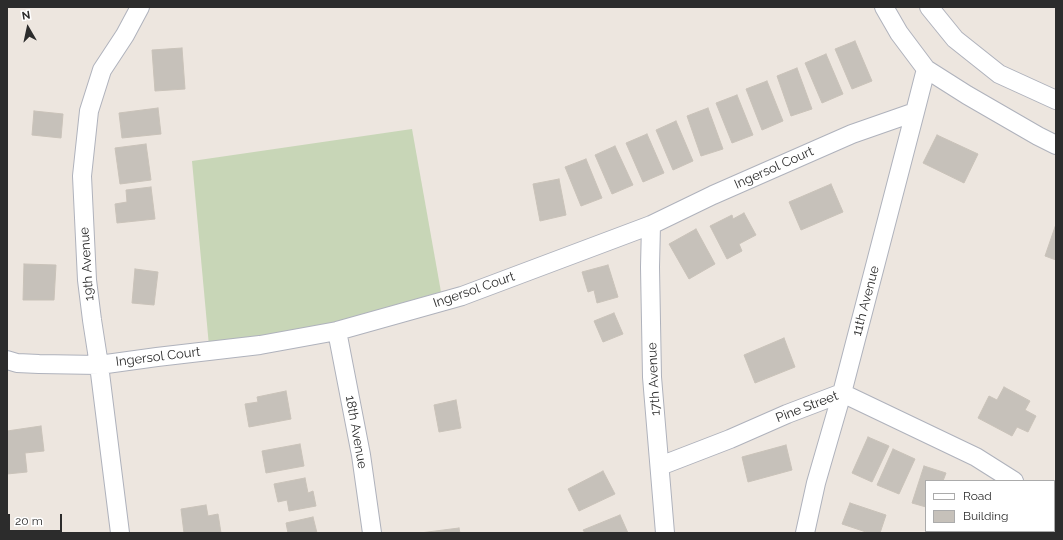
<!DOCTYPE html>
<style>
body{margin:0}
#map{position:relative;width:1063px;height:540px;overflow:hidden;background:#ede6df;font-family:Raleway,sans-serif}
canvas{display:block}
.frame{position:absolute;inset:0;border:8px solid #2c2c2c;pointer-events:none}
.legend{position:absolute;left:925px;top:480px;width:130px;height:52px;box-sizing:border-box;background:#fff;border:1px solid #ababab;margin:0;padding:5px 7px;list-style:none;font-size:12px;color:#2c2c2c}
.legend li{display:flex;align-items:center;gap:8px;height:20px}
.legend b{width:20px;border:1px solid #ababab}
.north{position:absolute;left:8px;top:8px;width:40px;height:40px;-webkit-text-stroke:3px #fff;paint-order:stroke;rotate:351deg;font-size:11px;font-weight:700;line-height:16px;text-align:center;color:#2c2c2c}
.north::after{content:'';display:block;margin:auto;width:14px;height:18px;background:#2c2c2c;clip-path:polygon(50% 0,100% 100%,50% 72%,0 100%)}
.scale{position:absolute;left:8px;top:514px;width:54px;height:18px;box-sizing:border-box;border:2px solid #2c2c2c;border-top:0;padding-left:5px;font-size:12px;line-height:14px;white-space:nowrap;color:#2c2c2c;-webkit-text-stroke:3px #fff;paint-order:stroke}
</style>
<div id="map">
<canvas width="1063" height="540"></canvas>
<div class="frame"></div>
<ul class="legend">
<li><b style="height:5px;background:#fff"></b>Road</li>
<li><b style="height:11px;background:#c6c1ba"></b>Building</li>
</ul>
<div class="north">N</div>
<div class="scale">20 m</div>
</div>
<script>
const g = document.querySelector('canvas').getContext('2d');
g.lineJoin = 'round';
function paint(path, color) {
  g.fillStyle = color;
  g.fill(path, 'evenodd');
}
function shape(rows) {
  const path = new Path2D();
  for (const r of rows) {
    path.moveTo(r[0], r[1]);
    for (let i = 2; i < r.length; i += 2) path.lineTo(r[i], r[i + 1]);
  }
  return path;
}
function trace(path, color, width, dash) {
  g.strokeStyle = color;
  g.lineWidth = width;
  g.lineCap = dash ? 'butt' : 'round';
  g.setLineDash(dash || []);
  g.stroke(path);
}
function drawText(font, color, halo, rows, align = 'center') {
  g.font = font + ' Raleway,sans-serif';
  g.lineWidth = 3;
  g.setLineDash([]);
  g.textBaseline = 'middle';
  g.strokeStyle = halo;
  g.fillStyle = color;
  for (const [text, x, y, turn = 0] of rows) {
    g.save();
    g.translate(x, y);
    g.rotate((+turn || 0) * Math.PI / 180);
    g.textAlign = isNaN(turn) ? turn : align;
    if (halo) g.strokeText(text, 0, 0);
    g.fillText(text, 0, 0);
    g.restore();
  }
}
const cemetery = shape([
 [412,129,441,292,331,323,209,346,192,161]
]);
const building = shape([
 [855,41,872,81,852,89,835,49,855,41],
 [182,48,185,89,155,91,152,50,182,48],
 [826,54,843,94,822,103,805,63,826,54],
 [797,68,812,109,791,116,777,76,797,68],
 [767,81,783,121,762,130,746,89,767,81],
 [737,95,753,135,732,143,716,103,737,95],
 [158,108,161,134,122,138,119,113,158,108],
 [708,108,723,149,701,156,687,116,708,108],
 [34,111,63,114,61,138,32,135,34,111],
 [676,121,693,161,673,170,656,130,676,121],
 [647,134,664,173,643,182,626,143,647,134],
 [937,135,978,154,964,183,923,163,937,135],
 [146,144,151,180,120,184,115,148,146,144],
 [615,146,633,185,612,194,595,155,615,146],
 [586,159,602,198,581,206,565,167,586,159],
 [559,179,566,215,540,221,533,184,559,179],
 [831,184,843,212,801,230,789,202,831,184],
 [151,187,155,219,117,223,115,204,127,202,126,190,151,187],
 [744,213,756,235,739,244,742,251,727,259,710,226,732,215,733,219,744,213],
 [1056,224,1056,260,1045,256,1056,224],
 [696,229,715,264,689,279,669,244,696,229],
 [24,264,56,265,54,300,23,300,24,264],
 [608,265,618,297,597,303,594,290,588,292,582,272,608,265],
 [135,269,158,272,154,305,132,303,135,269],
 [614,313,623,334,603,342,594,321,614,313],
 [784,338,795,367,755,383,744,355,784,338],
 [1004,387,1030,401,1025,410,1036,416,1028,432,1017,427,1012,436,978,418,989,396,997,400,1004,387],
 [286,391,291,419,249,427,245,404,258,402,257,397,286,391],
 [456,400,461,428,439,432,434,405,456,400],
 [41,426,44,451,25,453,27,472,7,474,7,431,41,426],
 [868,437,889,446,872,482,852,473,868,437],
 [300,444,304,466,266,473,262,451,300,444],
 [786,445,792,470,748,482,742,457,786,445],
 [893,449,915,459,899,494,877,485,893,449],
 [924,466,946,473,943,481,926,481,926,507,912,503,924,466],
 [603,471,615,494,579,511,568,489,603,471],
 [305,478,308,493,313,491,316,506,289,511,287,500,278,502,274,484,305,478],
 [850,503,886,515,880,533,869,533,842,524,850,503],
 [206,505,208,516,218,514,221,533,184,533,181,509,206,505],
 [620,515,628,533,585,533,583,530,620,515],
 [313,517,317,533,288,533,286,523,313,517],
 [459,528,460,533,420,533,459,528],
 [964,531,993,531,990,533,966,533,964,531]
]);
const minor = shape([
 [884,7,899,33,926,69,967,95,1038,136,1056,145],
 [929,7,955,39,999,74,1056,100],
 [651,225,650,267,652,377,665,533],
 [337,331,361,455,372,533],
 [7,360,17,363,39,364,99,365,157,357,260,345,337,331,462,296,651,225,713,195,852,134,915,112],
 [660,466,730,439,787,414,842,393,976,457,1014,481],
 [1054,519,1056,522],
 [120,533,99,365,92,320,87,280,82,176,89,111,102,70,125,35,140,7],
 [805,533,816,483,842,393,915,112,926,69]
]);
const streetNames = [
 ["Ingersol Court",774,168,-24],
 ["19th Avenue",87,264,-94],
 ["Ingersol Court",474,290,-19],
 ["11th Avenue",866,301,-75],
 ["Ingersol Court",158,357,-7],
 ["17th Avenue",654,379,-93],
 ["Pine Street",807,407,-21],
 ["18th Avenue",356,432,80]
];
paint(cemetery, '#c8d6b7');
paint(building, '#c6c1ba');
trace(building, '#c9c2b9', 1);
trace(minor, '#afb2bc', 20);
trace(minor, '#fff', 18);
drawText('13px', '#2c2c2c', '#fff', streetNames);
</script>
